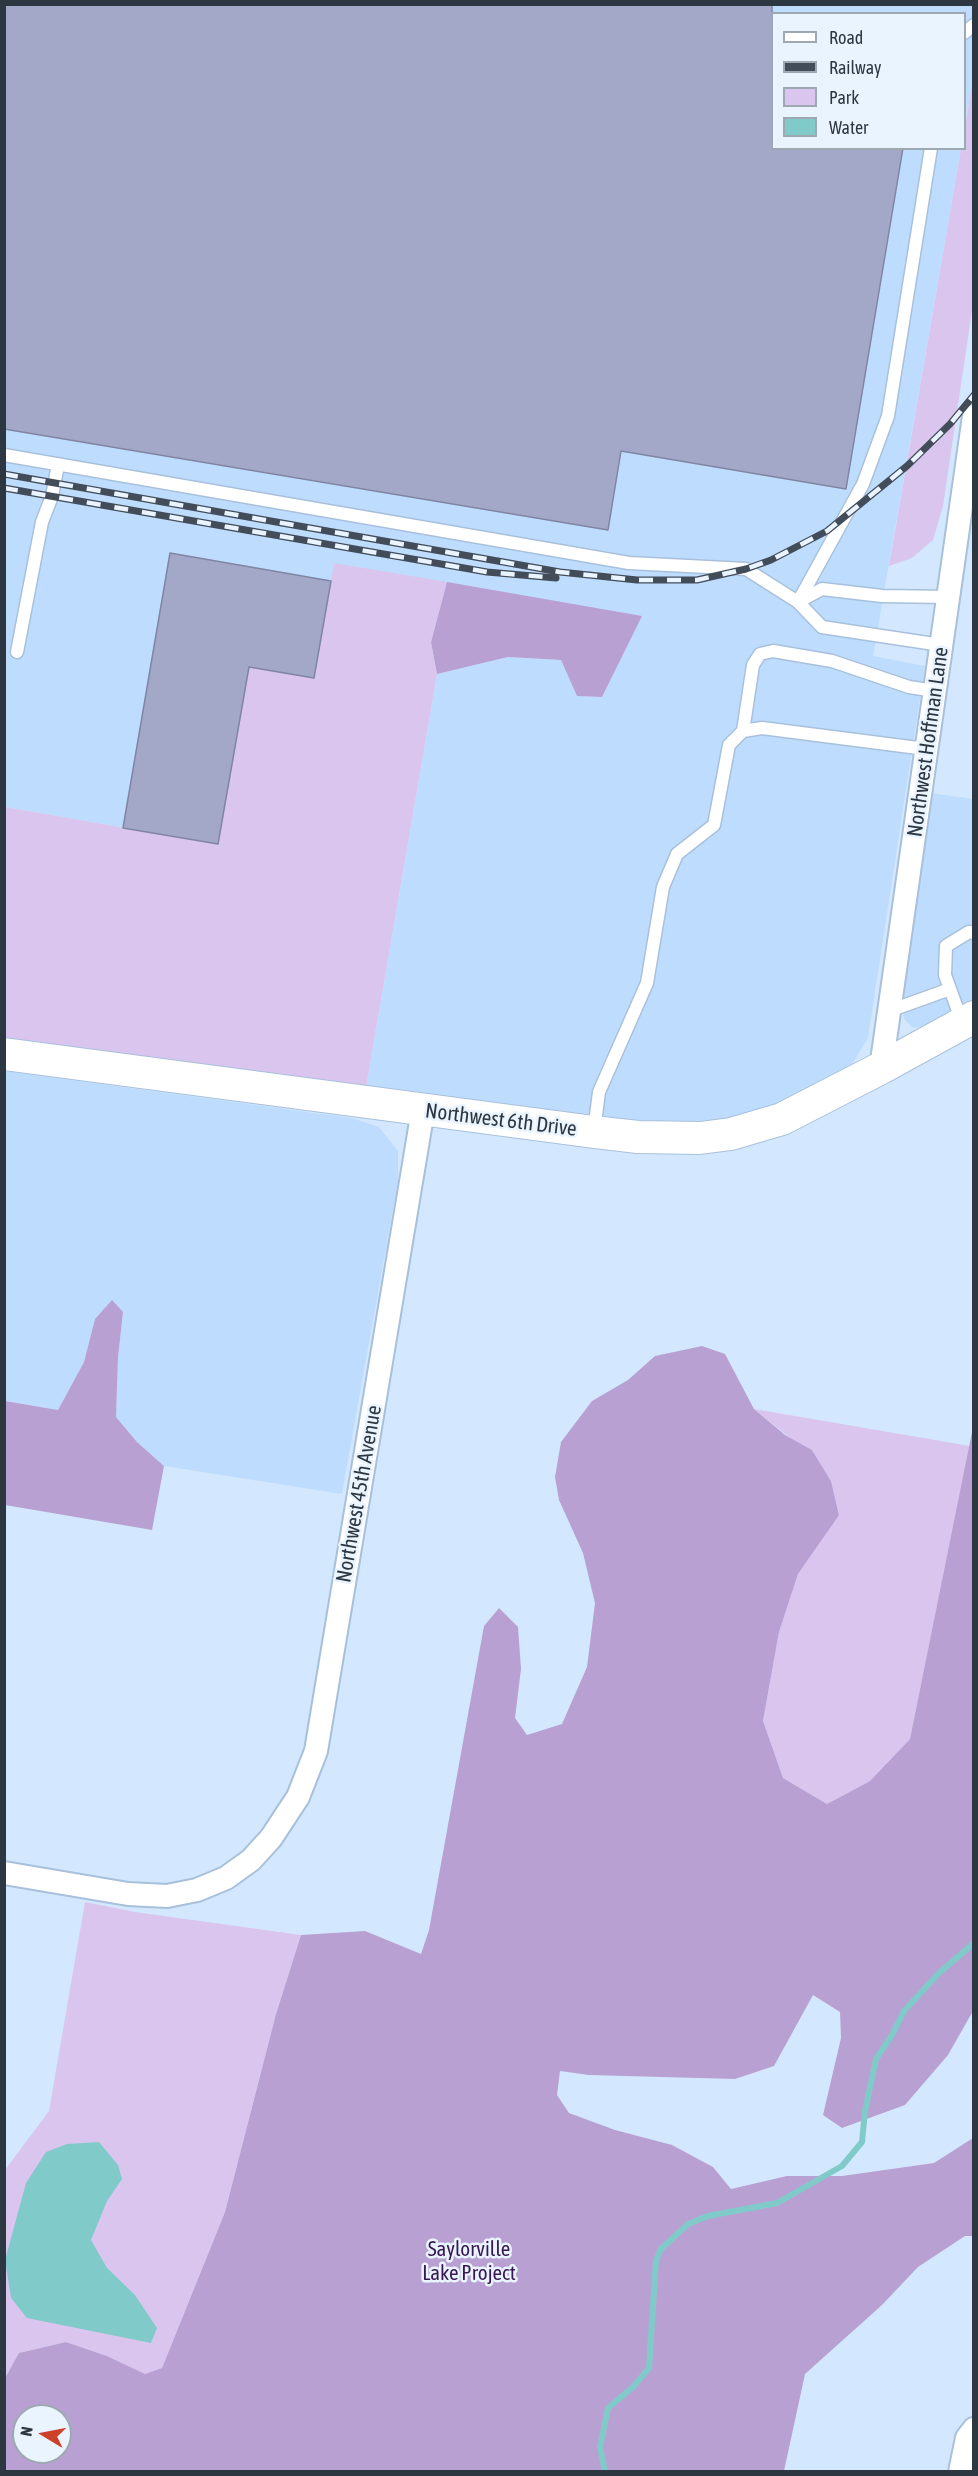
<!DOCTYPE html>
<style>
body{margin:0}
#map{position:relative;width:978px;height:2476px;overflow:hidden;background:#d3e8fe;font-family:"Asap Condensed",sans-serif}
canvas{display:block}
.frame{position:absolute;inset:0;border:6px solid #2d3741;pointer-events:none}
.legend{position:absolute;left:771px;top:12px;width:195px;height:138px;box-sizing:border-box;background:#e9f4ff;border:2px solid #9ea8b3;margin:0;padding:8px 10px;list-style:none;font-size:18px;color:#2d3741}
.legend li{display:flex;align-items:center;gap:12px;height:30px}
.legend b{width:30px;border:2px solid #9ea8b3}
.north{position:absolute;left:12px;top:2404px;width:60px;height:60px;box-sizing:border-box;background:#e9f4ff;border:2px solid #9ea8b3;border-radius:50%;rotate:280deg;font-size:16px;font-weight:700;line-height:24px;text-align:center;color:#2d3741}
.north::after{content:'';display:block;margin:auto;width:21px;height:27px;background:#cd412b;clip-path:polygon(50% 0,100% 100%,50% 72%,0 100%)}
</style>
<div id="map">
<canvas width="978" height="2476"></canvas>
<div class="frame"></div>
<ul class="legend">
<li><b style="height:8px;background:#fff"></b>Road</li>
<li><b style="height:8px;background:#424d59"></b>Railway</li>
<li><b style="height:16px;background:#dac5ef"></b>Park</li>
<li><b style="height:16px;background:#80cbc9"></b>Water</li>
</ul>
<div class="north">N</div>
</div>
<script>
const g = document.querySelector('canvas').getContext('2d');
g.lineJoin = 'round';
function paint(path, color) {
  g.fillStyle = color;
  g.fill(path, 'evenodd');
}
function shape(rows) {
  const path = new Path2D();
  for (const r of rows) {
    path.moveTo(r[0], r[1]);
    for (let i = 2; i < r.length; i += 2) path.lineTo(r[i], r[i + 1]);
  }
  return path;
}
function trace(path, color, width, dash) {
  g.strokeStyle = color;
  g.lineWidth = width;
  g.lineCap = dash ? 'butt' : 'round';
  g.setLineDash(dash || []);
  g.stroke(path);
}
function drawText(font, color, halo, rows, align = 'center') {
  g.font = font + ' "Asap Condensed",sans-serif';
  g.lineWidth = 5;
  g.setLineDash([]);
  g.textBaseline = 'middle';
  g.strokeStyle = halo;
  g.fillStyle = color;
  for (const [text, x, y, turn = 0] of rows) {
    g.save();
    g.translate(x, y);
    g.rotate((+turn || 0) * Math.PI / 180);
    g.textAlign = isNaN(turn) ? turn : align;
    if (halo) g.strokeText(text, 0, 0);
    g.fillText(text, 0, 0);
    g.restore();
  }
}
const built = shape([
 [4,5,973,5,973,77,965,128,964,14,772,14,772,148,961,149,873,656,925,666,868,1038,850,1068,754,1116,696,1129,365,1093,437,674,508,657,561,660,577,696,602,697,641,616,331,581,314,678,267,670,218,844,5,807],
 [930,793,973,799,973,1004,932,1025,913,1028,904,1019,902,982],
 [4,1071,352,1118,379,1127,398,1151,398,1181,342,1494,164,1466,137,1442,116,1417,118,1357,123,1312,95,1319,84,1362,58,1410,5,1401]
]);
const green = shape([
 [973,77,973,304,943,506,933,540,912,558,889,566,961,149,964,148,965,128],
 [334,563,447,582,431,642,437,674,365,1093,5,1042,5,807,218,844,249,667,314,678],
 [754,1409,970,1446,910,1739,870,1781,827,1804,783,1778,763,1721,779,1632,798,1574,839,1514,831,1481,812,1450,790,1438],
 [85,1902,135,1912,301,1935,276,2014,225,2212,162,2368,145,2374,107,2356,66,2342,19,2353,5,2378,5,2170,49,2111]
]);
const forest = shape([
 [447,582,642,616,602,697,577,696,561,660,508,657,437,674,431,642],
 [112,1300,123,1312,118,1357,116,1417,137,1442,164,1466,152,1530,5,1505,5,1401,58,1410,84,1362,95,1319],
 [702,1346,725,1354,754,1409,785,1435,812,1450,831,1481,839,1515,798,1574,779,1632,763,1721,783,1778,827,1804,870,1781,910,1739,973,1427,973,2011,948,2055,905,2105,842,2128,823,2115,841,2038,840,2012,813,1995,774,2066,735,2079,589,2075,560,2071,557,2095,569,2113,615,2130,672,2145,713,2167,731,2189,787,2176,842,2176,934,2163,973,2138,973,2236,965,2236,918,2267,882,2305,805,2374,784,2471,5,2471,5,2378,19,2353,66,2342,107,2356,145,2374,162,2368,225,2212,276,2014,301,1935,365,1931,421,1954,429,1930,484,1626,499,1608,518,1627,521,1669,515,1718,527,1735,562,1724,587,1667,595,1603,583,1553,559,1500,555,1477,561,1442,592,1401,628,1380,655,1356],
 [24,2416,60,2416,60,2452,24,2452]
]);
const water = shape([
 [99,2142,118,2165,122,2179,107,2201,91,2240,107,2268,135,2295,157,2328,151,2343,27,2318,11,2298,5,2260,26,2183,46,2152,67,2144]
]);
const stream = shape([
 [605,2472,600,2447,608,2408,633,2387,649,2368,656,2260,661,2249,688,2224,708,2216,777,2203,842,2166,862,2142,865,2111,876,2059,892,2035,904,2011,939,1973,974,1943]
]);
const building = shape([
 [4,4,772,4,772,148,903,148,846,489,621,451,608,530,4,429,4,4],
 [170,553,331,581,314,678,249,667,218,844,123,828,170,553]
]);
const service = shape([
 [964,33,974,25],
 [4,455,629,563,746,569,798,602,863,484,888,416,931,148],
 [941,645,822,627,798,602,822,589,882,596,948,597],
 [17,652,42,522,52,496,58,465],
 [743,731,753,665,760,654,773,651,832,661,909,687,935,691],
 [889,1011,950,989],
 [962,1022,945,975,946,946,969,932,974,933],
 [594,1131,599,1092,647,983,663,887,677,854,714,825,729,745,743,731,762,728,926,749]
]);
const minor = shape([
 [881,1068,974,416],
 [4,1873,128,1894,167,1896,197,1890,226,1878,251,1860,271,1838,298,1797,316,1751,423,1110],
 [960,2472,967,2438,974,2429]
]);
const secondary = shape([
 [4,1054,594,1132,638,1137,700,1138,731,1134,782,1119,881,1068,974,1017]
]);
const rail = shape([
 [4,474,560,572,637,580,697,580,746,569,771,560,827,531,907,466,950,424,974,395],
 [4,488,487,572,556,578]
]);
const streetNames = [
 ["Northwest Hoffman Lane",928,742,-82],
 ["Northwest 6th Drive",501,1120,7],
 ["Northwest 45th Avenue",359,1494,-80]
];
const parkNames = [
 ["Saylorville",469,2249],
 ["Lake Project",469,2273]
];
paint(built, '#beddfe');
paint(green, '#dac5ef');
paint(forest, '#b9a0d2');
paint(water, '#80cbc9');
trace(stream, '#80cbc9', 6);
paint(building, '#a4a8c8');
trace(building, '#8185a4', 1.5);
trace(service, '#a8c0db', 15);
trace(minor, '#a8c0db', 26);
trace(secondary, '#a8c0db', 34);
trace(service, '#fff', 12);
trace(minor, '#fff', 22);
trace(secondary, '#fff', 32);
trace(rail, '#424d59', 7);
trace(rail, '#e9f4ff', 4.5, [14]);
drawText('21px', '#2d3741', '#e9f4ff', streetNames);
drawText('21px', '#391752', '#e9f4ff', parkNames);
</script>
